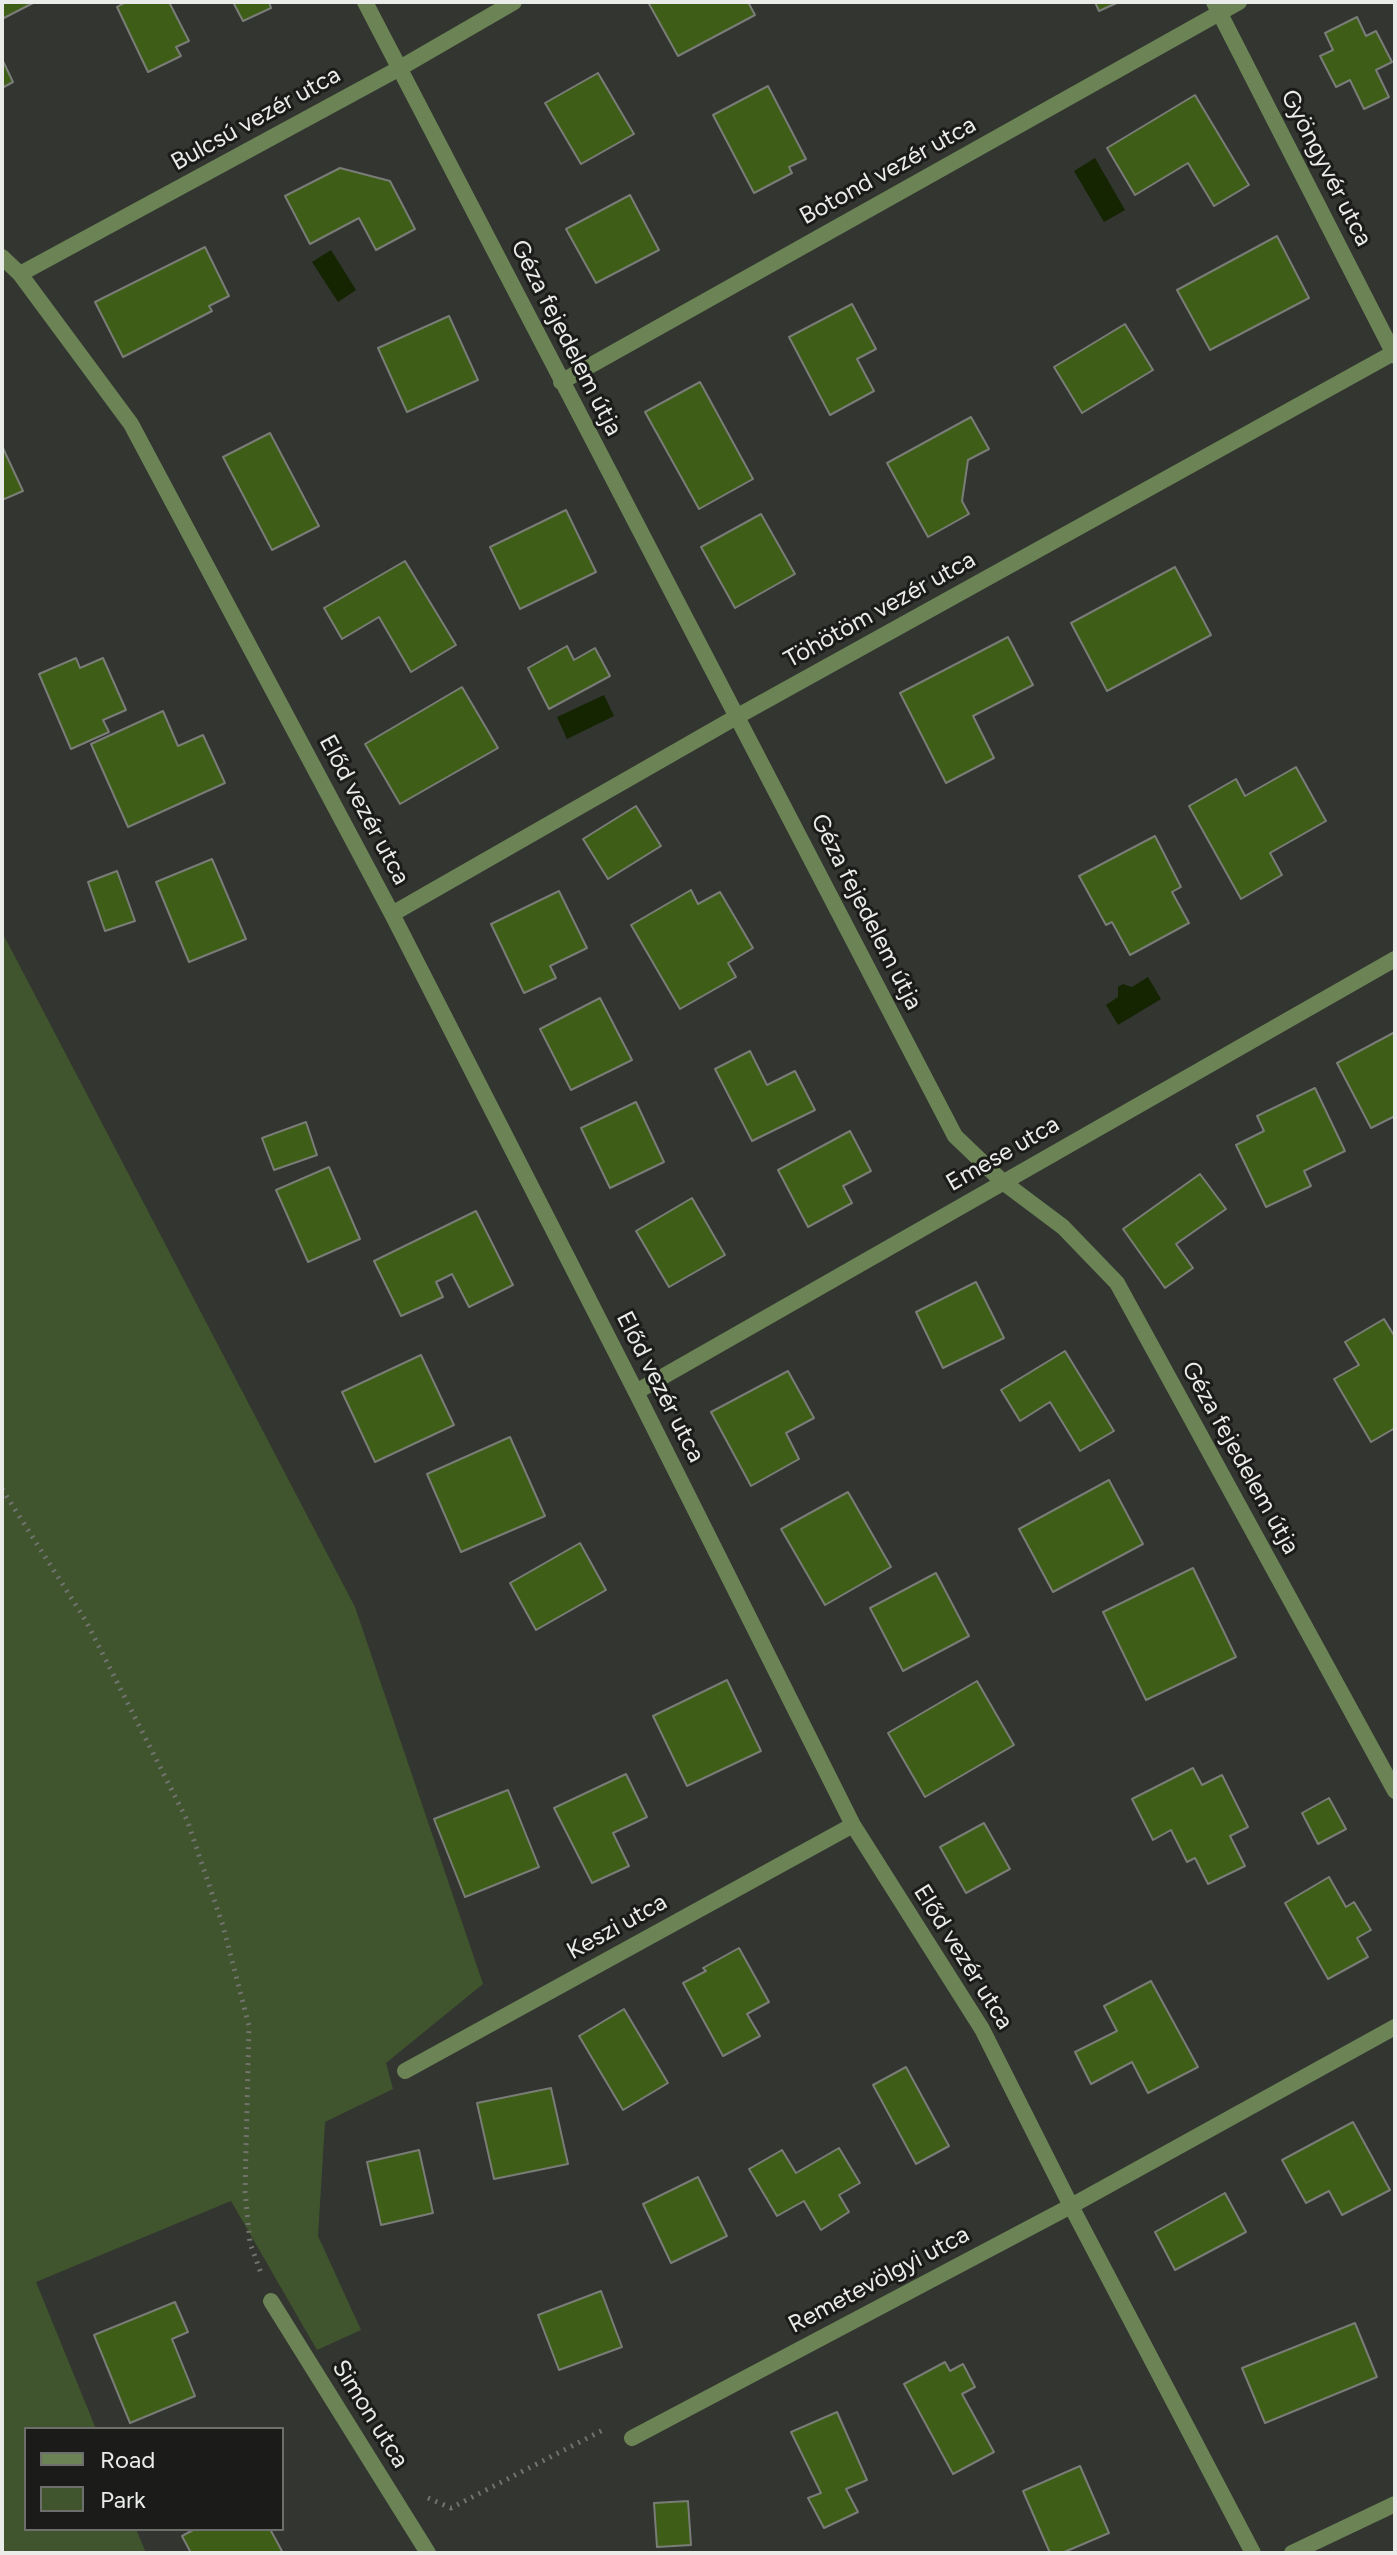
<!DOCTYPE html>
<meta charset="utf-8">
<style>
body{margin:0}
#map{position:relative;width:1397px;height:2555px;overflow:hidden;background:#323530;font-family:Figtree,sans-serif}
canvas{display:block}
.frame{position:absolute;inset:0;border:4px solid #eaece9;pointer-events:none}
.legend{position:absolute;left:24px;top:2427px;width:260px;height:104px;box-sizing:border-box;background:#1b1c1a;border:2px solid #6e6f6d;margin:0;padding:10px 14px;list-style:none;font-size:24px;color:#eaece9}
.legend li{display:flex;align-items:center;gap:16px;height:40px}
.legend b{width:40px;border:2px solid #6e6f6d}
</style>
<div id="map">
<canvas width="1397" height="2555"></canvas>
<div class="frame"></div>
<ul class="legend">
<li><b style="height:10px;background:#6b8355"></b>Road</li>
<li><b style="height:22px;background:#40552d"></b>Park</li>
</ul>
</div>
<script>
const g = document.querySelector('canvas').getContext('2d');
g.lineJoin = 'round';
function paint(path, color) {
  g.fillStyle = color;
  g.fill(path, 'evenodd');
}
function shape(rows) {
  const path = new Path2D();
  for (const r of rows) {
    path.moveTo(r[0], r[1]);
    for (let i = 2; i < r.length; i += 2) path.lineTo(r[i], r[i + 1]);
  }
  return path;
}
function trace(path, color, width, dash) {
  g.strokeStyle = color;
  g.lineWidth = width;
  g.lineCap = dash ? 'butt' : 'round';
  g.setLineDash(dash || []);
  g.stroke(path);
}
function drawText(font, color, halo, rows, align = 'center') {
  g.font = font + ' Figtree,sans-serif';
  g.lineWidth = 6;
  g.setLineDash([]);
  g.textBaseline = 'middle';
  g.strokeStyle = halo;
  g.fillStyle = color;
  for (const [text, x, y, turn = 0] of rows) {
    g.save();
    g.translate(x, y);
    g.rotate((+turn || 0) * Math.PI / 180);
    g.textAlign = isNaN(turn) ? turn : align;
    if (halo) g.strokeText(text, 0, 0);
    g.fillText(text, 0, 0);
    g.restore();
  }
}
const green = shape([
 [2,932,355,1607,483,1984,386,2063,393,2089,325,2122,318,2236,361,2330,317,2350,231,2201,36,2282,96,2429,26,2429,26,2529,136,2529,146,2553,2,2553]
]);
const water = shape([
 [1095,158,1125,210,1104,222,1074,171],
 [331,250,356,290,338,302,312,262],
 [604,695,614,716,567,739,557,717],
 [1148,977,1161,999,1118,1025,1106,1005,1118,997,1118,987,1123,984,1132,987]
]);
const building = shape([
 [2,2,35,2,2,19,2,2],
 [126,2,169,2,189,41,176,47,181,56,148,72,117,7,126,2],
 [233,2,269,2,271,8,243,21,233,2],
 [648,2,748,2,755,15,678,56,648,2],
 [1095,2,1119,2,1099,11,1095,2],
 [1357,17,1366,36,1376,31,1392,62,1376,70,1389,97,1364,109,1350,80,1336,87,1320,56,1333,50,1325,33,1357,17],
 [2,59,13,82,2,88,2,59],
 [598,73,634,134,581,164,545,103,598,73],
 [768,86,806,159,789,167,792,173,754,193,713,115,768,86],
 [1195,95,1249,185,1214,206,1188,163,1135,195,1107,148,1195,95],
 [340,168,390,181,415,229,376,250,359,218,310,244,285,196,340,168],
 [630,195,659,250,596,283,566,229,630,195],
 [1277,236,1309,298,1210,350,1177,290,1277,236],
 [205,247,229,296,209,306,212,311,123,357,95,302,205,247],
 [852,304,876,349,857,359,874,391,830,415,789,337,852,304],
 [449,316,478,380,407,412,378,348,449,316],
 [1125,324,1153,370,1082,413,1054,367,1125,324],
 [700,382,753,479,699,509,645,412,700,382],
 [971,417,989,449,968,460,962,501,969,514,928,537,887,463,971,417],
 [270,433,319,526,272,550,223,457,270,433],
 [2,446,23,491,2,500,2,446],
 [566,510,596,572,520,609,490,547,566,510],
 [761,514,795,574,735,608,701,547,761,514],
 [405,561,456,645,411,672,379,617,342,639,324,608,405,561],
 [1175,567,1211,635,1107,691,1071,623,1175,567],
 [1008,637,1033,685,973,716,994,758,946,783,900,693,1008,637],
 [567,646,574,660,595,648,610,676,549,709,528,668,567,646],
 [76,658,80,668,103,658,126,710,103,720,109,732,71,749,39,674,76,658],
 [462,687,498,748,400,804,365,744,462,687],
 [163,711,178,746,203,735,225,783,128,827,91,744,163,711],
 [1296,767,1326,821,1270,853,1282,875,1241,899,1189,806,1236,779,1245,796,1296,767],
 [636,806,661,846,608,879,583,839,636,806],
 [1155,836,1181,887,1172,892,1189,923,1130,955,1112,922,1106,925,1079,876,1155,836],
 [212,859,246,939,189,962,156,882,212,859],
 [117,871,135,921,105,931,88,882,117,871],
 [691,890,698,904,720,892,753,948,728,963,736,977,680,1009,631,925,691,890],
 [559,891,587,948,550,966,556,978,524,993,491,924,559,891],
 [600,998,632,1060,571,1090,540,1029,600,998],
 [1395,1032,1395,1116,1371,1128,1337,1063,1395,1032],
 [750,1051,767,1085,795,1071,815,1110,752,1141,715,1069,750,1051],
 [1315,1088,1345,1151,1304,1171,1311,1186,1266,1207,1236,1145,1264,1131,1257,1116,1315,1088],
 [636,1102,664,1162,610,1188,581,1128,636,1102],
 [306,1122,317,1155,274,1170,262,1138,306,1122],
 [850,1131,871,1171,843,1186,852,1203,808,1227,778,1170,850,1131],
 [329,1167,360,1239,308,1262,276,1190,329,1167],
 [1200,1174,1226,1209,1176,1244,1193,1268,1165,1288,1123,1229,1200,1174],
 [692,1198,725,1255,669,1287,636,1231,692,1198],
 [476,1211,513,1285,469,1307,452,1274,436,1282,443,1297,401,1316,374,1261,476,1211],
 [976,1282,1004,1338,943,1368,916,1312,976,1282],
 [1384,1319,1395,1337,1395,1428,1371,1442,1334,1379,1359,1365,1345,1342,1384,1319],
 [1065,1351,1114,1431,1080,1451,1050,1402,1020,1421,1001,1390,1065,1351],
 [421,1355,454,1425,375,1462,342,1392,421,1355],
 [788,1371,814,1418,786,1433,799,1459,751,1486,711,1412,788,1371],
 [510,1437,545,1516,461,1552,427,1474,510,1437],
 [1109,1480,1143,1544,1053,1592,1019,1529,1109,1480],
 [848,1492,891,1567,825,1605,781,1529,848,1492],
 [580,1543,606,1590,536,1630,510,1583,580,1543],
 [1193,1568,1236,1657,1146,1700,1103,1612,1193,1568],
 [936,1573,969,1636,903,1671,870,1608,936,1573],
 [727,1680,761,1751,687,1786,653,1716,727,1680],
 [977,1681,1014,1745,925,1797,888,1733,977,1681],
 [1193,1768,1202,1785,1222,1775,1248,1827,1230,1836,1245,1866,1208,1884,1195,1858,1187,1862,1171,1830,1153,1840,1132,1799,1193,1768],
 [626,1774,647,1817,613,1833,629,1866,592,1883,554,1808,626,1774],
 [508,1790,539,1867,465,1897,434,1819,508,1790],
 [1329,1798,1346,1829,1318,1844,1302,1813,1329,1798],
 [984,1823,1010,1869,966,1893,940,1847,984,1823],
 [1329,1877,1346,1907,1354,1902,1371,1930,1357,1938,1368,1957,1328,1979,1285,1903,1329,1877],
 [739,1948,769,2002,747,2014,760,2036,723,2056,683,1983,706,1971,703,1968,739,1948],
 [1151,1981,1198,2067,1148,2093,1132,2062,1091,2084,1075,2052,1117,2031,1104,2006,1151,1981],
 [624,2009,668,2083,623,2110,579,2036,624,2009],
 [906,2067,949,2146,916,2164,873,2085,906,2067],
 [551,2088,568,2164,494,2179,477,2103,551,2088],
 [1353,2122,1390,2190,1342,2215,1329,2191,1306,2203,1282,2160,1353,2122],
 [839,2148,860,2183,839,2195,849,2212,821,2230,804,2201,777,2216,749,2169,782,2150,796,2173,839,2148],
 [419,2150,433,2213,381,2225,367,2162,419,2150],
 [698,2177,727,2236,671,2263,643,2204,698,2177],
 [1225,2193,1246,2232,1175,2270,1155,2232,1225,2193],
 [601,2291,622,2347,559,2370,538,2315,601,2291],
 [175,2302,188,2332,172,2339,195,2396,130,2423,94,2335,175,2302],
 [1355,2323,1377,2377,1265,2423,1242,2368,1355,2323],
 [945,2362,950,2371,963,2364,975,2387,962,2394,994,2452,953,2474,904,2384,945,2362],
 [837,2412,867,2480,846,2489,858,2512,824,2528,808,2498,821,2493,791,2432,837,2412],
 [1080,2466,1109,2533,1062,2553,1050,2553,1023,2491,1080,2466],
 [688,2501,691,2545,657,2547,654,2503,688,2501],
 [195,2529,270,2529,283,2553,191,2553,182,2536,195,2529]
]);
const path = shape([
 [2,1489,86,1621,187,1820,223,1926,249,2026,245,2191,250,2243,262,2276],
 [428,2498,451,2508,605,2429]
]);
const street = shape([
 [365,2,955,1136,1003,1182,1063,1227,1117,1283,1395,1791],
 [1214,2,1395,356],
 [2,257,20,274,131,424,392,914,636,1392,853,1825,982,2029,1071,2206,1253,2553],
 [20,274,400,68,514,2],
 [561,382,1239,2],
 [392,914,738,716,1395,352],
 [636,1392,1395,959],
 [405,2071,853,1825],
 [271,2301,428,2553],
 [632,2438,1071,2206,1395,2027],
 [1292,2553,1395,2504]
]);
const streetNames = [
 ["Bulcsú vezér utca",256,119,-29],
 ["Gyöngyvér utca",1326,168,63],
 ["Botond vezér utca",888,171,-29],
 ["Géza fejedelem útja",566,338,63],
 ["Töhötöm vezér utca",880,610,-29],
 ["Előd vezér utca",364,810,62],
 ["Géza fejedelem útja",866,912,63],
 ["Emese utca",1003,1154,-30],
 ["Előd vezér utca",660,1387,63],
 ["Géza fejedelem útja",1240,1458,61],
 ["Keszi utca",617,1927,-29],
 ["Előd vezér utca",963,1957,58],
 ["Remetevölgyi utca",879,2280,-28],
 ["Simon utca",370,2414,58]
];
paint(green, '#40552d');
paint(water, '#152502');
paint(building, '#3e5e18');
trace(building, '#7a7c77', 2);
trace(path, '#70736e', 5, [2, 6]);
trace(street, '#6b8355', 16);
drawText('24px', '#eaece9', '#1b1c1a', streetNames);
</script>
